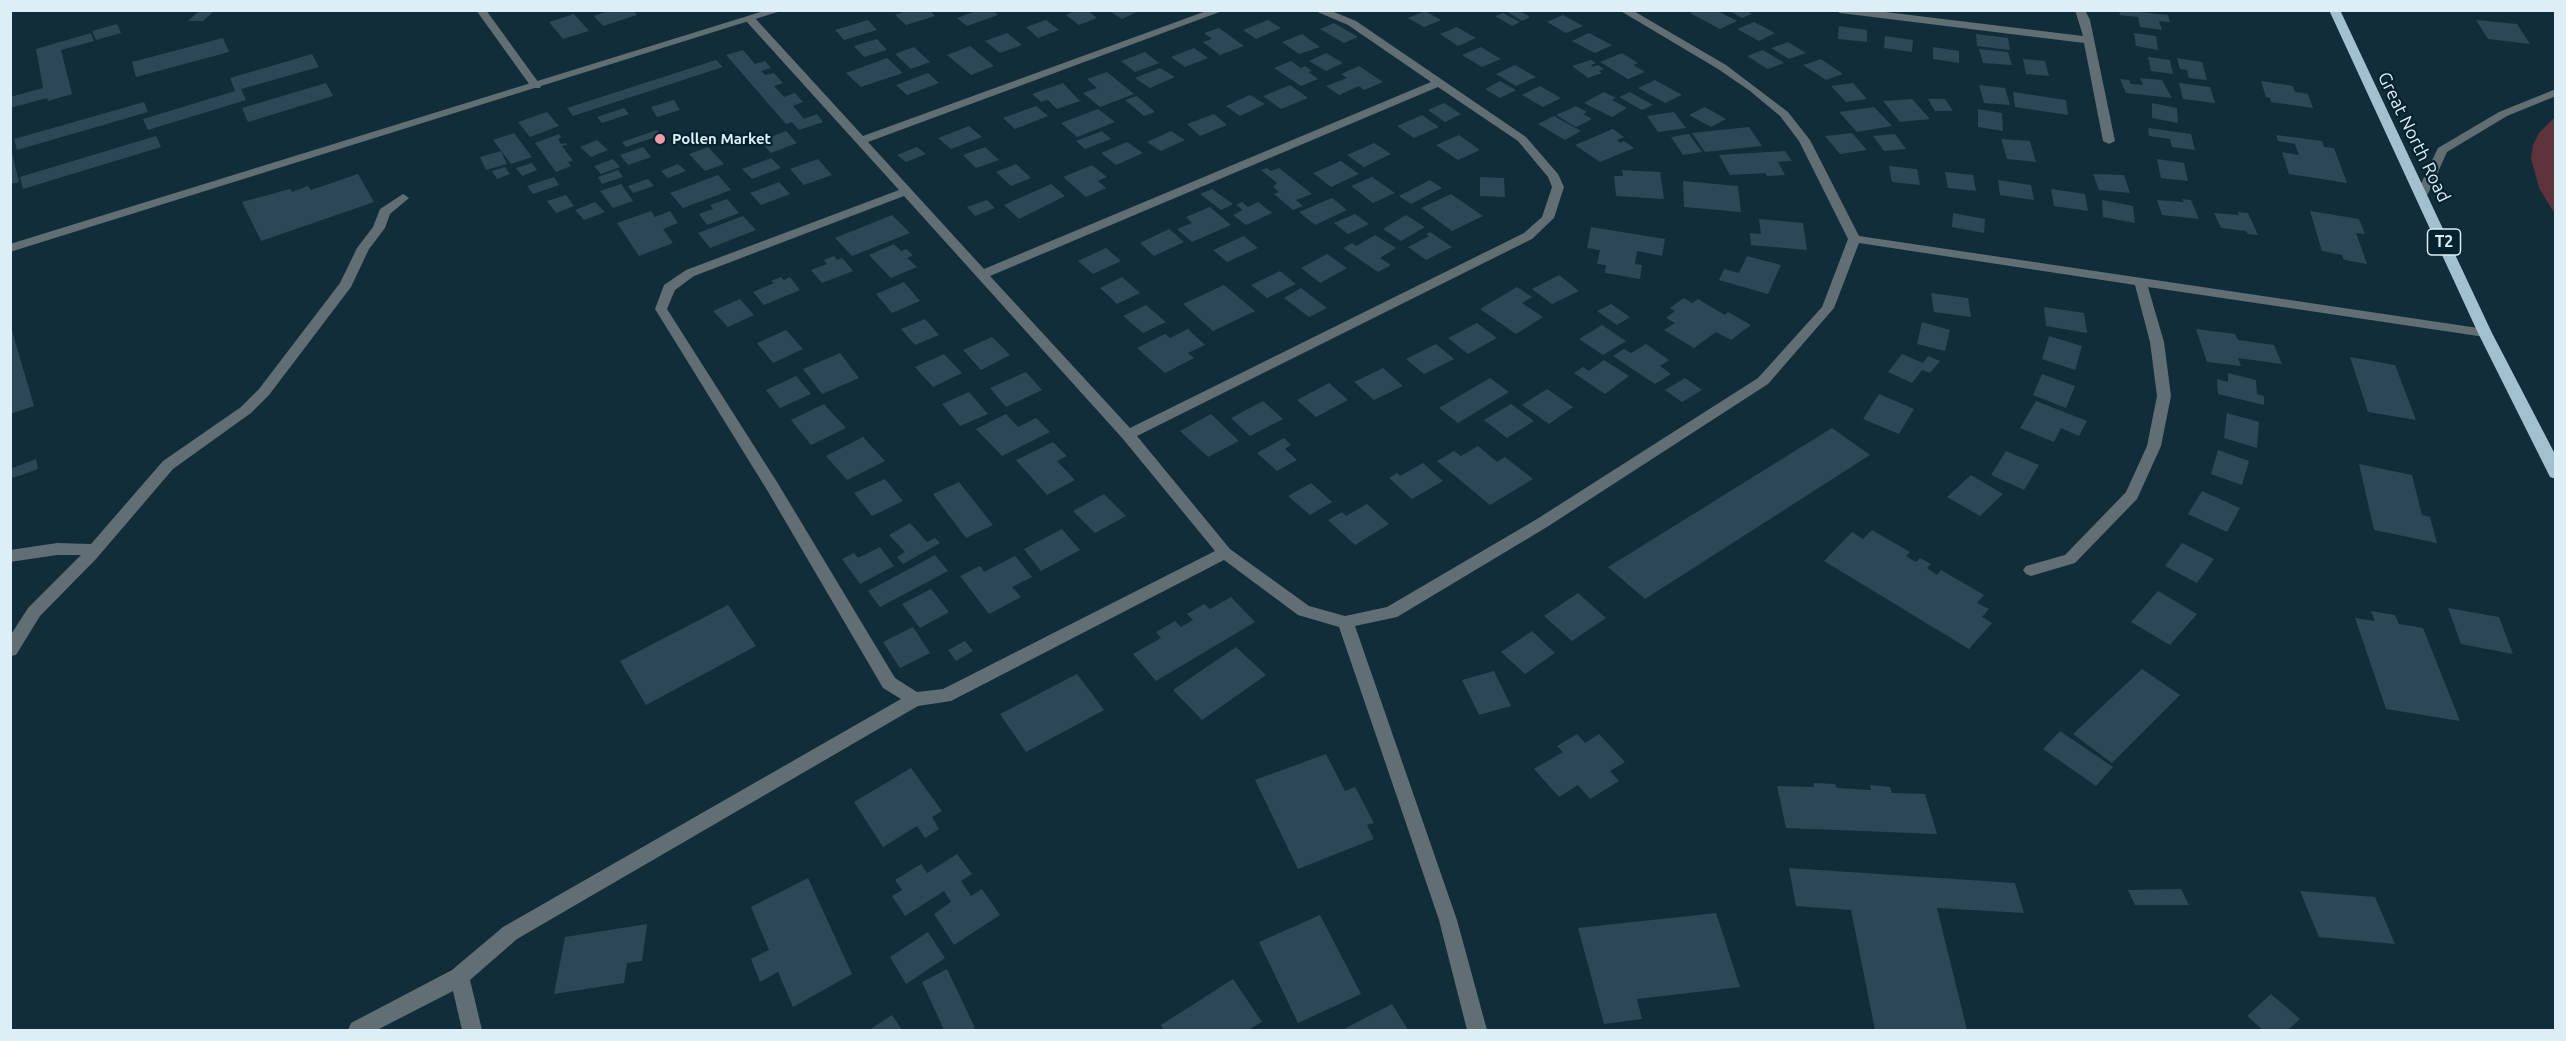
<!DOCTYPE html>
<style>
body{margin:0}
#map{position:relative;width:2566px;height:1041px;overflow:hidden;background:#102d39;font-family:Ubuntu,sans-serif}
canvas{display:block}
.frame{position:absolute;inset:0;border:12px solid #deeef7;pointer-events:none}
</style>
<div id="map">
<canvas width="2566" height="1041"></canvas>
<div class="frame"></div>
</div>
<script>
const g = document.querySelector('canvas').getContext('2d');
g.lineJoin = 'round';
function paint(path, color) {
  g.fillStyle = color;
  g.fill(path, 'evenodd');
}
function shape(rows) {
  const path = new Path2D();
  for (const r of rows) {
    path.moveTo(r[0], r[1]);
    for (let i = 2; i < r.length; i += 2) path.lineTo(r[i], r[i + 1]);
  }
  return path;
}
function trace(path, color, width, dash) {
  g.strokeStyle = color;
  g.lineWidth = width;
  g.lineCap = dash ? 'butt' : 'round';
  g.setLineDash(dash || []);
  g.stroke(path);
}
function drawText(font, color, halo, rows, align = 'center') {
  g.font = font + ' Ubuntu,sans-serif';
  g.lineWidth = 4.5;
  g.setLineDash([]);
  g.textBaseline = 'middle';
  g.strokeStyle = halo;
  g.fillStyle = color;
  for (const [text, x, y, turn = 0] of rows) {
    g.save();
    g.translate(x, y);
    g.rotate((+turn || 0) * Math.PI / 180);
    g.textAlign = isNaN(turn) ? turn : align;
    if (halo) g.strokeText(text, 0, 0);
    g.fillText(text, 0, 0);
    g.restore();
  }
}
const green = shape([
 [2555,117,2555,214,2539,188,2531,158,2533,145,2539,133]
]);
const building = shape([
 [200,10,215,10,203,21,188,21],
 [611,10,633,10,637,15,603,26,594,16],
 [908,10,929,10,935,16,906,25,895,15],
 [979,10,992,10,998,15,967,26,957,18],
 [1077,10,1087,10,1097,18,1079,25,1066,15],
 [1108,10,1141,10,1122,19],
 [1504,10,1518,10,1530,17,1522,21],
 [1696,10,1716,10,1737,21,1720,29,1690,13],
 [1728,10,1746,10,1752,14,1742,18],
 [2119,10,2168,15,2170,22,2159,21,2162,30,2140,27,2138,17,2120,15],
 [1425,11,1441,20,1424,27,1408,18],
 [1503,13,1520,22,1512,26,1495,16],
 [574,14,589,31,563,39,549,22],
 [1563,15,1583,26,1566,33,1547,22],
 [868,20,877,30,844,40,835,30],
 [1046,20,1059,30,1038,38,1026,27],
 [1268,20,1281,28,1256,39,1243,30],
 [2476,20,2517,24,2530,44,2488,39],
 [1754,22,1775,33,1759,41,1737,29],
 [1334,23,1358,37,1344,43,1320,29],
 [117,24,121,33,96,40,92,31],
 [1839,26,1867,30,1867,42,1838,39],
 [1457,27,1476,38,1458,46,1440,34],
 [1219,28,1244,46,1220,55,1203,42,1212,39,1204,33],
 [91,33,94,41,61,50,72,94,48,101,47,98,10,108,10,97,43,88,36,49],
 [1007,33,1022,45,1000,53,985,41],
 [1589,33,1612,45,1595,53,1572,41],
 [2134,33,2156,36,2158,50,2136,46],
 [1302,34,1320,47,1299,54,1282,42],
 [1976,34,2008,38,2010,50,1977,46],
 [1885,36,1913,40,1912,52,1884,48],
 [223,38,229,52,136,77,132,62],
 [877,39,887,50,864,57,854,46],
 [1788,42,1806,53,1789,59,1771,48],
 [970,46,994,66,971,75,947,55],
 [914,47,930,62,911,69,895,54],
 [1481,47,1501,59,1482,67,1462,55],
 [1933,47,1959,51,1959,63,1933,59],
 [1194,48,1208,58,1185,67,1171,57],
 [1979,49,2008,52,2012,65,1983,63],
 [743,50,755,64,765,61,771,68,761,71,765,75,774,73,783,83,774,86,784,97,795,93,803,102,793,106,804,119,817,114,823,122,799,130,792,122,786,124,726,55],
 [1763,50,1784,63,1768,69,1747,56],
 [1145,52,1159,63,1135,72,1121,61],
 [1326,53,1343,63,1326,71,1309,61],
 [1622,53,1638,63,1633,65,1645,72,1628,79,1600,62],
 [312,54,319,67,241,89,246,100,148,130,143,119,235,91,230,78],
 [2148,57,2170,60,2173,74,2151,71],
 [887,58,903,73,861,87,846,73],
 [2177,58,2202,62,2207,80,2189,78,2187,70,2180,69],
 [1821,59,1843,74,1826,80,1803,65],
 [2023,59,2045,61,2049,76,2026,74],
 [716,60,723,67,573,116,567,108],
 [1591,60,1596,63,1591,65,1593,67,1598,65,1604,69,1599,71,1602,73,1588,78,1572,66],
 [1291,61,1301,68,1305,66,1312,71,1308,72,1318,79,1301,86,1274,68],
 [1515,65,1536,77,1516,86,1496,74],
 [1359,66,1383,82,1364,90,1359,86,1339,95,1326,86,1347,78,1341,74],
 [1160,68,1175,77,1150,88,1135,78],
 [1107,72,1134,94,1100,107,1083,93,1097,88,1087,79],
 [928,73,939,83,907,95,896,85],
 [2140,78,2162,80,2172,98,2126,93,2120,79,2129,80,2131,84,2143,85],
 [1655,80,1682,95,1665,103,1638,88],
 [1500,81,1516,90,1500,98,1485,89],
 [2261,81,2293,86,2295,92,2308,94,2313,108,2271,102,2270,98,2266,97],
 [326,83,333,96,248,122,242,108],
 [1063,83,1080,101,1057,109,1048,100,1041,102,1032,94],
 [1853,83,1867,99,1846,102,1831,86],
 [2179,83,2210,87,2215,103,2183,99],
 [1290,85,1308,98,1281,109,1263,96],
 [1979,85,2005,88,2010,105,1984,103],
 [1540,86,1561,98,1543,107,1522,95],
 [1604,92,1616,98,1612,100,1627,108,1612,117,1584,103],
 [1630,92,1653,105,1642,110,1619,97],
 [2013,92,2066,100,2068,115,2015,107],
 [1250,95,1265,104,1240,116,1226,106],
 [1137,96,1155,112,1144,116,1125,100],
 [1912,99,1930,119,1900,122,1883,101],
 [1928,99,1945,99,1953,111,1935,111],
 [674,100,680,110,657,117,651,107],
 [144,102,148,112,17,150,14,139],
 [1444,103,1461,114,1445,122,1428,110],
 [2152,103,2177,108,2178,123,2152,118],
 [1036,106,1048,116,1015,129,1003,118],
 [1576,106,1587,112,1583,114,1592,119,1576,127,1556,115],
 [1705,107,1726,119,1711,127,1689,115],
 [1874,107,1892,126,1857,132,1839,112],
 [624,108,629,114,602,123,597,117],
 [1098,109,1115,122,1077,137,1061,123],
 [1978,109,2002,113,2003,131,1978,127],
 [547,112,559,126,530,137,518,122],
 [1674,112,1686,128,1658,132,1647,116],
 [1214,114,1227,125,1200,136,1187,124],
 [1422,115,1439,127,1414,138,1397,126],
 [1554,116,1581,131,1565,140,1538,124],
 [969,126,982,137,951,149,938,138],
 [1749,127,1762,146,1705,152,1692,133],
 [2148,128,2191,134,2195,150,2172,147,2170,139,2149,136],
 [1613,129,1624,137,1617,140,1620,143,1624,141,1634,148,1600,162,1575,145],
 [657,130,661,135,626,147,622,142],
 [786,131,797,143,771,153,760,141],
 [1102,131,1111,139,1085,149,1076,141],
 [1171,131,1185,140,1161,151,1147,142],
 [514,133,532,157,511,164,493,140],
 [1852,133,1867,150,1840,154,1825,136],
 [559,134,561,138,558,139,561,144,566,143,567,145,562,146,573,161,568,162,571,166,556,172,535,143],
 [1689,134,1702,152,1683,155,1671,137],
 [1895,134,1906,149,1884,151,1873,136],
 [1459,135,1480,150,1458,160,1436,145],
 [2276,135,2322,141,2324,147,2334,148,2347,183,2289,174,2282,152,2299,155,2295,144,2278,141],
 [156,136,161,147,23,189,20,177],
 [2001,139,2030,141,2036,162,2007,159],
 [597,140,608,150,591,157,580,147],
 [1127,142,1143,153,1116,165,1101,153],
 [1374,143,1391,154,1364,167,1347,155],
 [10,145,19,182,10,184],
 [643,147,651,157,628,165,620,155],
 [708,147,724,164,705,171,689,154],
 [917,147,926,154,906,162,897,155],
 [985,147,999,160,976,168,963,155],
 [501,151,507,164,486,170,480,157],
 [1785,151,1792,161,1778,162,1785,175,1767,176,1765,173,1730,175,1719,155],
 [771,158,781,168,752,179,742,169],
 [613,159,620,167,601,174,594,166],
 [818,159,832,175,804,185,790,169],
 [2157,159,2184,163,2188,181,2161,178],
 [1341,161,1359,174,1331,187,1313,173],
 [532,163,537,170,522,176,516,168],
 [678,164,686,171,668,178,661,171],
 [1016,164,1031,178,1011,186,996,172],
 [1092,165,1107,177,1098,181,1106,188,1086,197,1063,177],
 [1889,166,1917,169,1920,185,1892,182],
 [505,167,510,174,497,179,492,171],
 [1267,168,1271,171,1279,168,1312,194,1296,200,1303,206,1293,210,1274,194,1279,192,1273,187,1277,183,1261,170],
 [618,170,623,177,602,184,598,177],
 [1622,170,1660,172,1664,199,1616,196,1614,176,1623,176],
 [1945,172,1973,175,1976,191,1948,188],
 [358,174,374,202,261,241,242,202,290,189,292,192,308,186,311,190],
 [2093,174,2124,175,2130,193,2099,190],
 [718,175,731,190,683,208,670,193],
 [554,177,559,185,533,194,527,186],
 [1372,177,1395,193,1373,203,1351,186],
 [1480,177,1504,178,1505,197,1480,196],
 [648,179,654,186,633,193,628,186],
 [1430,180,1442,188,1411,204,1399,196],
 [1998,180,2031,185,2034,200,2000,195],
 [1683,181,1738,186,1741,212,1684,207],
 [779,182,790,194,761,205,750,193],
 [621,184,633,201,613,208,600,191],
 [1051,184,1065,196,1019,219,1004,205],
 [1212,189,1233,204,1221,210,1200,194],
 [2051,189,2085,194,2088,211,2054,206],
 [1451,194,1483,216,1452,231,1421,208],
 [566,195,574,206,556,213,547,201],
 [1332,198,1347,210,1315,225,1299,212],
 [727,199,739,213,707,225,699,214,713,209,710,205],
 [2182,199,2191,200,2199,219,2162,215,2157,200,2184,202],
 [987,200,995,208,975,216,967,207],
 [2102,200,2133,206,2135,223,2103,217],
 [595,202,605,212,584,220,575,210],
 [1242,202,1248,207,1258,202,1272,213,1246,225,1233,215,1243,210,1236,205],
 [1210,207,1231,225,1192,242,1177,229,1192,223,1186,217],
 [651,211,655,217,670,211,678,223,663,229,673,243,639,256,617,223],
 [2310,211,2359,219,2365,234,2356,233,2367,264,2344,260,2342,255,2322,251],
 [2237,212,2248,213,2258,235,2248,234,2246,231,2221,228,2214,213,2239,215],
 [1953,213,1985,219,1984,233,1952,227],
 [1355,214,1369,224,1348,234,1334,223],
 [892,215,910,233,852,256,835,238],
 [1406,215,1425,227,1401,241,1383,229],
 [743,216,756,230,710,248,698,233],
 [1759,219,1803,223,1807,250,1751,245,1750,233,1761,234],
 [1591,227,1665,239,1662,256,1637,251,1635,264,1642,265,1640,279,1605,273,1606,265,1597,264,1600,250,1587,248],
 [1169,229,1184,242,1154,256,1140,243],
 [1430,232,1452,247,1426,260,1408,247,1429,236,1426,234],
 [1375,235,1396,248,1380,258,1391,265,1378,272,1343,248,1352,243,1356,246],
 [1244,236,1258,248,1227,262,1213,250],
 [894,244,901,251,906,249,913,255,907,258,917,267,891,278,869,255],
 [1106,248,1121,261,1093,274,1078,261],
 [1327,254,1347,268,1320,283,1301,268],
 [834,256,837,260,842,258,853,271,822,283,811,270,827,264,824,260],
 [1747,256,1781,265,1768,294,1719,280,1724,269,1739,273],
 [1280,271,1296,284,1267,298,1251,285],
 [1559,275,1579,291,1552,304,1532,289],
 [781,277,784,280,790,277,800,290,764,305,753,292,774,283,771,281],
 [1122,277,1140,293,1117,304,1100,288],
 [904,282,920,301,892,313,876,294],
 [1224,285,1255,311,1213,331,1183,304],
 [1517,287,1532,297,1522,303,1543,317,1516,334,1480,309],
 [1301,288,1327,308,1309,317,1284,298],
 [1931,293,1968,298,1971,317,1934,312],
 [1684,298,1692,303,1698,299,1725,315,1728,312,1751,325,1731,340,1716,332,1694,348,1664,330,1675,323,1666,318,1675,311,1670,308],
 [740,299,754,315,728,327,713,311],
 [1611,304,1630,317,1617,325,1597,311],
 [1146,305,1166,322,1143,333,1123,316],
 [2044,307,2084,313,2087,333,2046,326],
 [925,319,939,335,915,345,901,329],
 [1922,322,1950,330,1945,351,1917,344],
 [1477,323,1497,338,1468,354,1448,338],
 [10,324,34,406,10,414],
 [1602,325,1626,341,1603,355,1579,339],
 [1188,329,1205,345,1188,353,1194,358,1165,373,1137,348,1165,334,1170,338],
 [2196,329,2235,334,2238,340,2274,345,2282,364,2238,358,2241,366,2207,362],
 [786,330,803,349,773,363,757,343],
 [2049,336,2082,346,2075,370,2042,359],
 [992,337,1010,355,981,370,963,350],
 [1436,344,1454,359,1424,374,1406,359],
 [1646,344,1669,360,1660,366,1671,374,1655,384,1613,356,1624,349,1631,353],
 [840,353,859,378,822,394,803,369],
 [944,354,962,373,933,387,915,367],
 [1902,354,1923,363,1928,356,1940,361,1930,373,1922,370,1912,383,1888,372],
 [2350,357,2395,365,2416,420,2368,412],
 [1604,360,1629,376,1605,394,1574,373,1583,367,1589,371],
 [1383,368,1403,386,1374,400,1354,382],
 [1026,372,1042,390,1006,407,990,388],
 [2228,373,2256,380,2257,394,2264,396,2264,405,2218,394,2217,379,2228,382],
 [2042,374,2075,386,2066,408,2033,395],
 [796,376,811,394,780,408,766,390],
 [1490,378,1509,392,1458,423,1439,408],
 [1685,378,1702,390,1682,402,1665,390],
 [1329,383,1348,400,1316,417,1297,400],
 [1547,389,1573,407,1549,424,1522,405],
 [969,392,988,414,960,426,942,404],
 [1879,394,1914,409,1899,434,1863,419],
 [1263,401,1283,419,1250,436,1231,418],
 [2036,401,2087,421,2079,436,2061,428,2054,442,2020,428],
 [824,404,846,428,811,445,791,420],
 [1511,404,1534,421,1507,438,1484,420],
 [2227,413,2259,422,2257,448,2224,438],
 [1006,414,1018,427,1036,418,1050,432,1002,456,976,429],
 [1211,414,1239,441,1208,457,1180,431],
 [1832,428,1870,455,1645,599,1608,567],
 [863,437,885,461,847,480,826,456],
 [1284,438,1291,445,1285,449,1297,460,1277,471,1257,453],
 [1053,442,1067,456,1057,461,1075,480,1047,495,1016,460],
 [1478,446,1497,462,1505,457,1533,479,1490,505,1437,461,1454,451,1461,456],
 [2218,450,2249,461,2242,485,2211,474],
 [2006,451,2039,465,2024,490,1991,475],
 [36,459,38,469,10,479,10,469],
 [1423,463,1443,481,1412,499,1389,478,1397,473,1400,476],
 [2359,464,2412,475,2422,515,2430,517,2437,543,2374,530],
 [1971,475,2003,494,1980,516,1947,497],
 [885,479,903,501,872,516,854,493],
 [959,482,993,525,966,538,933,494],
 [1311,483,1332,502,1310,515,1288,496],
 [2202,491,2240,508,2227,532,2188,514],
 [1104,494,1126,516,1095,533,1073,511],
 [1367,504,1389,524,1355,545,1328,520,1342,512,1346,516],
 [910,523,927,542,935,538,940,543,903,564,897,557,905,552,889,535],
 [1062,529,1080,550,1041,571,1024,549],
 [1872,530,1910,552,1906,556,1916,562,1920,558,1931,564,1927,568,1937,575,1941,570,1984,595,1977,603,1989,609,1982,617,1992,623,1969,649,1824,561,1852,532,1863,539],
 [2182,543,2214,559,2197,583,2165,566],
 [880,547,894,566,860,584,842,559,854,553,858,558],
 [935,555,948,571,880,607,868,591],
 [1015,556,1032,577,1012,587,1021,597,989,614,960,576,980,566,984,572],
 [931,589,949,612,920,628,902,604],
 [2158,591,2197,614,2170,645,2131,622],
 [1578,593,1606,618,1572,641,1544,616],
 [1231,597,1255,622,1156,681,1133,654,1161,638,1156,632,1175,621,1181,627,1193,620,1187,614,1204,604,1210,609],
 [728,605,756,646,646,705,620,661],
 [2448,608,2499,617,2513,654,2461,644],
 [2371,611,2395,615,2399,624,2423,628,2460,721,2386,709,2355,618,2375,621],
 [913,627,930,653,900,668,883,642],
 [1532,631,1555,653,1525,674,1501,652],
 [965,641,973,651,956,661,948,650],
 [1236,647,1266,675,1202,720,1173,690],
 [2142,669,2180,695,2112,763,2073,734],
 [1494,671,1511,706,1479,715,1462,680],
 [1077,674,1104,710,1026,752,1000,714],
 [2060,731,2113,767,2096,786,2043,749],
 [1577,734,1585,743,1599,734,1625,762,1610,771,1619,781,1590,799,1578,785,1559,797,1534,769,1563,752,1557,746],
 [1326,754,1345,791,1355,787,1374,823,1367,825,1374,839,1298,869,1255,780],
 [911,768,942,811,932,817,939,829,925,838,917,826,883,847,854,802],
 [1814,783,1835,784,1837,788,1871,790,1870,785,1890,787,1892,793,1925,794,1937,834,1786,828,1777,786,1814,787],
 [957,854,972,874,961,881,971,896,982,889,1000,915,954,945,934,914,951,902,944,891,905,916,892,896,902,890,895,880,921,864,927,873],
 [1789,868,2015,883,2024,913,1937,908,1967,1030,1875,1030,1851,910,1796,906],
 [808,878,852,974,793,1007,778,972,760,982,751,959,769,950,751,907],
 [2181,889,2189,905,2135,905,2128,890],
 [2300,891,2375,897,2395,944,2319,937],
 [1716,913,1740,987,1637,999,1642,1019,1604,1024,1578,928],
 [1320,915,1361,994,1298,1023,1259,942],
 [647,924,642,961,627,963,624,983,554,994,565,937],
 [928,932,945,958,906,984,890,957],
 [947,969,975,1028,969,1030,944,1030,922,982],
 [1233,979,1262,1022,1248,1030,1164,1030,1161,1025],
 [2271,994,2300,1019,2288,1030,2263,1030,2247,1016],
 [1392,1004,1408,1030,1342,1030],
 [892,1015,902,1030,869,1030]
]);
const minor = shape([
 [476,10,486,10,541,86,540,88,532,88,476,10],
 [1209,10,1225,10,868,142,984,269,1431,82,1348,25,1313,10,1329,10,1356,21,1526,137,1558,174,1564,187,1554,218,1532,239,1137,436,1230,549,1309,606,1345,616,1387,607,1537,519,1758,378,1822,307,1848,239,1799,141,1780,116,1750,91,1718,69,1619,10,1632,10,1726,65,1788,112,1810,140,1859,236,2485,329,2492,333,2485,337,2148,287,2164,342,2171,396,2161,446,2137,499,2075,563,2031,576,2026,574,2023,570,2026,566,2065,555,2126,492,2147,446,2157,396,2150,342,2135,285,1859,243,1834,308,1768,384,1547,527,1397,617,1355,626,1457,920,1487,1030,1467,1030,1439,920,1339,627,1298,615,1224,560,951,701,918,706,517,939,470,980,482,1030,462,1030,453,991,377,1030,348,1030,351,1023,452,970,503,927,901,699,883,688,767,490,655,309,664,285,686,270,899,190,746,21,746,17,754,17,863,136,1209,10],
 [1438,87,1518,141,1548,177,1552,187,1542,217,1524,233,1130,428,990,276,1438,87],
 [904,196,1123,439,1215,551,943,689,917,692,895,678,777,482,667,309,675,290,694,276,904,196],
 [1835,10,1869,10,2083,36,2075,10,2085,10,2090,20,2115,141,2109,144,2103,141,2084,43,1840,13,1835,10],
 [2556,89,2556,96,2507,116,2447,152,2428,194,2426,197,2418,197,2416,194,2438,148,2499,112,2556,89],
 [403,194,409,198,390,214,385,228,369,249,351,287,269,395,251,413,173,469,96,559,40,616,16,655,10,656,10,636,28,608,81,555,57,555,10,562,10,550,57,543,91,544,163,461,241,407,259,389,340,283,357,248,373,227,380,209,403,194]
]);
const tertiary = shape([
 [767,10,784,10,10,252,10,244,767,10]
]);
const trunk = shape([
 [2329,10,2340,10,2492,333,2556,456,2556,479,2550,477,2478,333,2329,10]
]);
const markers = [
 [660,139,6,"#f39aac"]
];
const farPoinames = [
 ["Pollen Market",672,139]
];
const shields = [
 [2444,242,33]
];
const shieldNames = [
 ["T2",2444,242]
];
const streetNames = [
 ["Great North Road",2414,137,64]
];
paint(green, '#5e333c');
paint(building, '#2c4856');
paint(minor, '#616e74');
paint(tertiary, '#616e74');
paint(trunk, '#a2c0cf');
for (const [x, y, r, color] of markers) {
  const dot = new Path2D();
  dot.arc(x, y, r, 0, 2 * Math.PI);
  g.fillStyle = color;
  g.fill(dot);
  trace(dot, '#05232f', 2);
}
drawText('bold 15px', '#deeef7', '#05232f', farPoinames, 'left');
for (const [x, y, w] of shields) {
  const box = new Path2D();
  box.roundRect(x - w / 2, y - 13, w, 26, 4.5);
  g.fillStyle = '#05232f';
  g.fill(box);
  trace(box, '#deeef7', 1.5);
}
drawText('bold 16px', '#deeef7', null, shieldNames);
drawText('18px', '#deeef7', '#05232f', streetNames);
</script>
